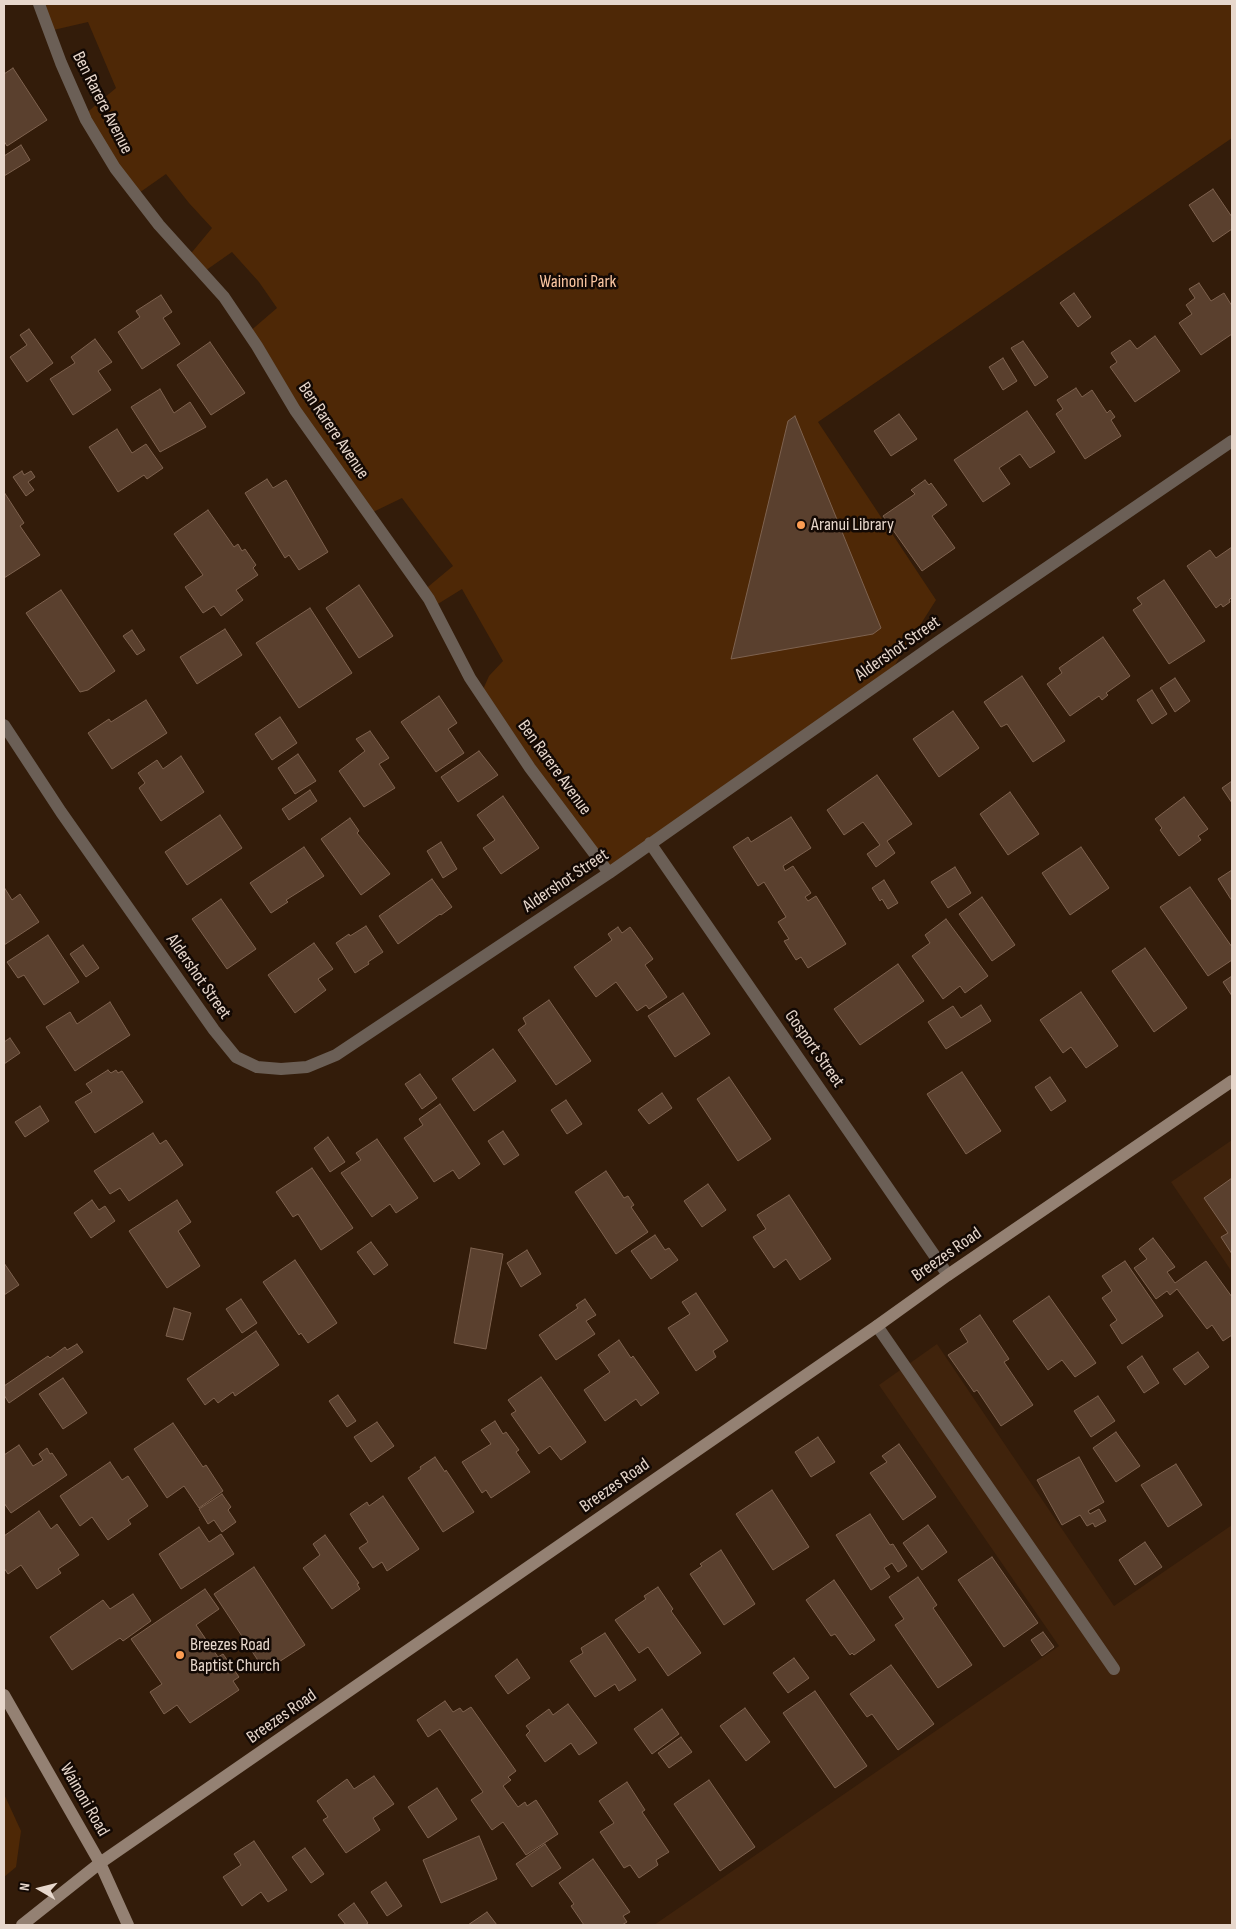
<!DOCTYPE html>
<style>
body{margin:0}
#map{position:relative;width:1236px;height:1929px;overflow:hidden;background:#331c0a;font-family:"Sofia Sans Condensed",sans-serif}
canvas{display:block}
.frame{position:absolute;inset:0;border:5px solid #e7d7cc;pointer-events:none}
.north{position:absolute;left:15px;top:1864px;width:50px;height:50px;-webkit-text-stroke:4px #130904;paint-order:stroke;rotate:278deg;font-size:14px;font-weight:700;line-height:20px;text-align:center;color:#e7d7cc}
.north::after{content:'';display:block;margin:auto;width:18px;height:22px;background:#e7d7cc;clip-path:polygon(50% 0,100% 100%,50% 72%,0 100%)}
</style>
<div id="map">
<canvas width="1236" height="1929"></canvas>
<div class="frame"></div>
<div class="north">N</div>
</div>
<script>
const g = document.querySelector('canvas').getContext('2d');
g.lineJoin = 'round';
function paint(path, color) {
  g.fillStyle = color;
  g.fill(path, 'evenodd');
}
function shape(rows) {
  const path = new Path2D();
  for (const r of rows) {
    path.moveTo(r[0], r[1]);
    for (let i = 2; i < r.length; i += 2) path.lineTo(r[i], r[i + 1]);
  }
  return path;
}
function trace(path, color, width, dash) {
  g.strokeStyle = color;
  g.lineWidth = width;
  g.lineCap = dash ? 'butt' : 'round';
  g.setLineDash(dash || []);
  g.stroke(path);
}
function drawText(font, color, halo, rows, align = 'center') {
  g.font = font + ' "Sofia Sans Condensed",sans-serif';
  g.lineWidth = 5;
  g.setLineDash([]);
  g.textBaseline = 'middle';
  g.strokeStyle = halo;
  g.fillStyle = color;
  for (const [text, x, y, turn = 0] of rows) {
    g.save();
    g.translate(x, y);
    g.rotate((+turn || 0) * Math.PI / 180);
    g.textAlign = isNaN(turn) ? turn : align;
    if (halo) g.strokeText(text, 0, 0);
    g.fillText(text, 0, 0);
    g.restore();
  }
}
const built = shape([
 [1232,1140,1232,1272,1171,1182],
 [937,1344,1114,1606,1232,1525,1232,1925,654,1925,1059,1646,879,1385]
]);
const green = shape([
 [39,4,1232,4,1232,138,818,422,936,600,886,679,609,873,481,694,489,676,503,661,462,589,433,607,423,591,453,566,402,498,369,514,248,333,277,308,259,282,232,252,202,273,188,257,212,228,189,203,166,174,136,195,84,115,116,88,88,22,49,31],
 [4,1794,21,1831,16,1867,4,1877]
]);
const building = shape([
 [13,68,47,120,7,146,4,141,4,74,13,68],
 [21,145,30,160,4,176,4,156,21,145],
 [1213,189,1232,217,1232,229,1213,242,1189,205,1213,189],
 [1199,283,1211,301,1224,293,1232,306,1232,334,1201,355,1179,323,1192,314,1186,305,1195,298,1189,289,1199,283],
 [1074,293,1091,317,1078,327,1060,303,1074,293],
 [161,295,172,312,163,318,180,344,142,369,118,332,140,317,136,311,161,295],
 [29,329,53,363,27,382,10,357,27,345,20,335,29,329],
 [1155,336,1180,371,1135,402,1110,367,1117,362,1111,353,1130,340,1137,349,1155,336],
 [95,339,112,362,98,371,111,390,73,415,50,379,75,363,71,357,95,339],
 [1023,341,1048,377,1035,386,1011,348,1023,341],
 [210,342,245,393,211,415,177,365,210,342],
 [1003,358,1017,381,1003,390,989,367,1003,358],
 [1076,388,1082,397,1092,390,1107,413,1110,410,1115,417,1111,420,1121,436,1085,459,1056,414,1063,409,1057,400,1076,388],
 [160,389,174,413,190,402,206,427,160,452,131,407,160,389],
 [1027,411,1055,452,1030,468,1020,454,999,468,1010,484,983,502,954,460,1027,411],
 [899,414,917,439,891,456,874,431,899,414],
 [795,416,881,628,873,634,731,659,788,421,795,416],
 [117,429,132,453,146,444,163,468,147,479,144,475,118,492,89,447,117,429],
 [22,471,24,475,31,471,35,477,28,482,34,490,26,496,13,477,22,471],
 [267,479,273,488,286,480,328,552,299,570,289,555,285,558,245,493,267,479],
 [925,480,929,485,931,483,947,505,932,516,955,548,922,571,883,516,915,494,911,490,925,480],
 [4,492,24,523,20,526,40,555,4,578,4,492],
 [208,510,234,547,238,544,242,551,245,549,256,565,253,568,258,575,236,590,243,600,221,616,214,606,203,613,185,587,203,575,174,534,208,510],
 [1232,547,1232,597,1229,600,1230,602,1223,607,1221,604,1216,608,1187,566,1210,550,1216,558,1232,547],
 [1164,580,1205,641,1169,664,1133,610,1142,604,1137,598,1164,580],
 [359,585,393,636,359,658,326,608,359,585],
 [61,590,115,671,88,690,80,692,26,613,61,590],
 [310,608,352,673,299,708,256,643,310,608],
 [225,629,242,655,197,684,180,657,225,629],
 [132,630,145,650,137,655,123,636,132,630],
 [1103,637,1130,676,1106,693,1108,695,1102,700,1099,696,1070,716,1047,684,1062,673,1059,668,1103,637],
 [1022,676,1065,741,1033,762,1007,724,1001,727,984,702,1022,676],
 [1175,678,1190,701,1175,712,1160,688,1175,678],
 [1152,690,1167,714,1152,724,1137,700,1152,690],
 [439,696,457,723,448,729,464,753,436,772,401,722,439,696],
 [146,700,167,733,112,769,88,733,109,719,111,722,146,700],
 [953,711,979,748,939,777,913,739,953,711],
 [280,717,297,743,272,760,255,734,280,717],
 [370,731,389,758,379,764,395,788,364,807,339,771,365,751,356,739,370,731],
 [479,751,498,775,458,802,441,777,479,751],
 [298,754,316,781,295,794,278,768,298,754],
 [181,756,204,792,161,821,139,788,145,783,138,773,157,760,163,769,181,756],
 [877,775,912,824,887,841,895,853,876,867,867,854,880,845,863,822,844,835,827,810,877,775],
 [1232,781,1232,803,1222,788,1232,781],
 [310,790,317,801,289,820,282,809,310,790],
 [1010,792,1039,834,1008,855,980,814,1010,792],
 [503,796,539,848,501,874,483,848,495,840,477,815,503,796],
 [1184,797,1208,829,1198,836,1201,840,1179,856,1160,830,1162,828,1155,819,1184,797],
 [220,815,242,848,187,885,165,852,220,815],
 [791,817,811,848,783,866,785,871,793,866,811,893,805,897,808,901,816,896,846,944,808,968,801,957,796,960,784,941,789,939,778,922,786,917,764,882,758,886,733,847,748,837,751,842,791,817],
 [350,818,359,831,357,833,390,874,361,895,321,839,350,818],
 [441,842,457,869,443,878,427,851,441,842],
 [304,847,324,876,286,900,288,902,271,913,250,883,304,847],
 [1081,847,1109,888,1070,915,1042,873,1081,847],
 [955,867,971,893,948,908,931,882,955,867],
 [1232,870,1232,901,1218,879,1232,870],
 [432,879,452,907,441,915,440,914,398,944,379,916,432,879],
 [884,880,898,903,888,909,882,899,880,901,872,888,884,880],
 [4,887,12,900,20,894,39,922,4,945,4,887],
 [1190,887,1232,947,1232,960,1208,976,1160,907,1190,887],
 [982,897,1015,945,992,961,959,914,982,897],
 [221,899,256,949,227,969,192,919,221,899],
 [946,919,988,976,965,993,960,986,943,999,912,956,930,943,925,935,946,919],
 [366,926,383,952,368,962,369,964,355,973,336,943,349,934,350,936,366,926],
 [618,927,622,933,630,927,653,959,645,965,667,997,649,1009,646,1005,637,1011,616,982,596,997,574,967,612,940,608,934,618,927],
 [48,935,79,982,44,1005,24,975,18,978,7,962,48,935],
 [314,943,333,969,318,979,326,990,295,1013,268,975,314,943],
 [83,945,99,968,86,977,70,954,83,945],
 [1145,948,1187,1008,1154,1032,1112,971,1145,948],
 [898,964,924,1001,860,1045,834,1009,898,964],
 [1232,976,1232,996,1223,982,1232,976],
 [1081,992,1118,1046,1086,1068,1071,1047,1063,1053,1040,1020,1081,992],
 [683,993,710,1034,675,1057,648,1016,683,993],
 [549,1000,591,1061,556,1085,518,1030,526,1024,523,1018,549,1000],
 [110,1002,130,1035,75,1071,46,1027,70,1012,77,1024,110,1002],
 [981,1005,991,1021,946,1049,928,1022,953,1006,961,1018,981,1005],
 [10,1038,20,1053,4,1064,4,1042,10,1038],
 [493,1049,516,1081,474,1111,452,1079,493,1049],
 [108,1070,111,1073,116,1070,118,1073,122,1071,143,1102,95,1133,75,1102,92,1092,86,1084,108,1070],
 [962,1072,1001,1131,966,1154,927,1094,962,1072],
 [420,1074,437,1098,422,1109,405,1084,420,1074],
 [729,1077,771,1139,738,1161,697,1099,729,1077],
 [1050,1077,1066,1101,1051,1111,1035,1087,1050,1077],
 [662,1093,672,1108,649,1124,638,1110,662,1093],
 [566,1100,582,1124,567,1134,551,1110,566,1100],
 [440,1104,480,1164,459,1179,453,1170,434,1182,404,1138,423,1125,419,1119,440,1104],
 [40,1106,49,1121,25,1137,15,1122,40,1106],
 [503,1131,519,1155,504,1165,488,1141,503,1131],
 [153,1133,160,1144,166,1140,183,1165,129,1201,120,1188,110,1194,94,1171,153,1133],
 [328,1137,345,1162,330,1172,314,1148,328,1137],
 [377,1139,418,1198,396,1213,390,1204,372,1217,341,1173,361,1160,356,1153,377,1139],
 [312,1168,353,1228,321,1250,298,1214,293,1217,276,1192,312,1168],
 [606,1171,624,1198,628,1196,634,1205,631,1207,648,1232,616,1254,575,1192,606,1171],
 [1232,1178,1232,1254,1221,1237,1228,1233,1204,1198,1232,1178],
 [708,1184,726,1210,702,1227,684,1201,708,1184],
 [789,1195,831,1259,800,1280,786,1259,774,1268,753,1237,766,1229,757,1215,789,1195],
 [92,1200,99,1210,105,1206,115,1221,91,1238,74,1213,92,1200],
 [177,1200,191,1222,178,1231,200,1266,167,1288,129,1231,177,1200],
 [655,1235,665,1250,669,1248,678,1260,651,1279,631,1251,655,1235],
 [1153,1238,1175,1267,1167,1272,1175,1283,1206,1261,1232,1297,1232,1335,1223,1341,1212,1325,1207,1329,1177,1289,1170,1295,1167,1291,1156,1299,1134,1268,1147,1259,1139,1249,1153,1238],
 [371,1242,388,1265,374,1275,357,1252,371,1242],
 [471,1248,503,1254,486,1349,454,1343,471,1248],
 [527,1250,541,1274,521,1287,507,1263,527,1250],
 [295,1260,337,1323,308,1343,301,1333,299,1335,263,1282,295,1260],
 [1125,1261,1163,1316,1122,1344,1110,1325,1117,1320,1102,1298,1112,1291,1102,1276,1125,1261],
 [4,1263,19,1285,4,1295,4,1263],
 [696,1293,728,1341,713,1351,716,1357,696,1371,668,1328,690,1314,682,1302,696,1293],
 [1049,1296,1096,1363,1075,1377,1062,1360,1048,1370,1013,1321,1049,1296],
 [241,1299,257,1323,242,1333,226,1309,241,1299],
 [585,1299,596,1315,586,1321,595,1334,556,1360,539,1335,578,1308,576,1305,585,1299],
 [174,1308,191,1313,183,1340,166,1336,174,1308],
 [980,1315,1009,1359,1004,1362,1033,1405,1001,1426,977,1390,974,1392,948,1355,968,1342,960,1329,980,1315],
 [256,1331,279,1365,235,1396,233,1392,218,1403,214,1398,205,1405,187,1379,256,1331],
 [619,1340,631,1358,633,1356,659,1393,641,1406,636,1399,605,1421,584,1390,610,1372,598,1355,619,1340],
 [77,1344,83,1352,9,1403,4,1395,4,1386,48,1356,50,1358,65,1347,67,1350,77,1344],
 [1198,1352,1209,1367,1185,1385,1173,1369,1198,1352],
 [1142,1356,1159,1383,1144,1393,1127,1367,1142,1356],
 [541,1377,586,1442,561,1460,550,1446,539,1454,511,1414,516,1411,508,1400,541,1377],
 [63,1378,87,1413,63,1429,39,1394,63,1378],
 [338,1395,356,1421,347,1427,329,1401,338,1395],
 [1098,1396,1115,1421,1091,1437,1074,1411,1098,1396],
 [495,1421,503,1434,506,1432,519,1450,516,1452,530,1472,491,1498,486,1490,482,1493,462,1462,491,1444,481,1430,495,1421],
 [377,1422,394,1446,371,1462,354,1437,377,1422],
 [173,1423,203,1467,206,1465,223,1491,199,1508,184,1486,167,1498,134,1449,173,1423],
 [1116,1432,1140,1466,1116,1482,1093,1448,1116,1432],
 [818,1437,835,1462,811,1477,795,1452,818,1437],
 [899,1444,936,1497,903,1520,870,1473,887,1462,882,1456,899,1444],
 [19,1445,33,1466,43,1460,39,1454,47,1448,50,1454,52,1453,67,1475,11,1513,4,1503,4,1455,19,1445],
 [435,1457,445,1472,446,1470,474,1512,443,1532,408,1478,421,1469,420,1467,435,1457],
 [1079,1457,1104,1502,1088,1511,1090,1514,1099,1509,1106,1521,1095,1527,1093,1523,1087,1526,1080,1515,1062,1525,1037,1480,1079,1457],
 [110,1462,122,1480,128,1476,148,1506,128,1520,131,1524,108,1540,92,1517,80,1526,60,1496,110,1462],
 [1176,1464,1202,1505,1168,1527,1141,1485,1176,1464],
 [772,1490,809,1547,773,1570,736,1514,772,1490],
 [222,1494,231,1507,228,1510,236,1522,222,1532,214,1520,208,1524,199,1509,222,1494],
 [383,1496,419,1549,387,1571,382,1562,373,1568,359,1548,368,1542,350,1514,367,1502,369,1506,383,1496],
 [39,1511,51,1529,57,1524,79,1555,58,1569,61,1573,37,1589,21,1565,8,1574,4,1568,4,1536,39,1511],
 [870,1514,890,1545,893,1544,907,1566,898,1572,892,1563,884,1568,890,1577,871,1590,836,1535,870,1514],
 [928,1525,947,1552,922,1570,903,1543,928,1525],
 [199,1527,209,1542,221,1534,234,1554,181,1589,159,1554,199,1527],
 [325,1535,359,1583,357,1584,360,1589,332,1609,303,1568,320,1555,313,1544,325,1535],
 [1145,1542,1162,1567,1135,1585,1119,1560,1145,1542],
 [721,1550,755,1604,724,1625,690,1574,702,1566,700,1564,721,1550],
 [992,1557,1038,1623,1004,1647,958,1580,992,1557],
 [254,1567,305,1645,265,1671,214,1594,254,1567],
 [918,1577,937,1605,933,1608,972,1665,938,1688,895,1625,904,1619,889,1597,918,1577],
 [834,1580,875,1640,854,1655,852,1653,850,1655,835,1634,831,1636,806,1600,834,1580],
 [658,1587,673,1609,671,1611,701,1653,668,1676,648,1647,639,1653,615,1620,646,1599,644,1596,658,1587],
 [205,1589,219,1609,196,1625,218,1657,223,1654,239,1677,233,1681,239,1690,190,1723,177,1705,164,1714,150,1692,162,1684,131,1639,205,1589],
 [133,1594,151,1621,123,1641,120,1638,72,1670,50,1637,103,1600,110,1609,133,1594],
 [1043,1632,1054,1647,1042,1656,1031,1640,1043,1632],
 [605,1633,636,1680,619,1691,615,1684,595,1697,570,1661,583,1653,581,1648,605,1633],
 [794,1658,809,1678,788,1693,773,1673,794,1658],
 [517,1659,530,1678,508,1694,495,1676,517,1659],
 [891,1665,934,1724,898,1750,872,1714,867,1717,850,1694,891,1665],
 [815,1691,867,1766,835,1788,783,1713,815,1691],
 [445,1701,453,1712,460,1708,463,1712,471,1707,516,1771,508,1777,511,1780,503,1786,518,1807,525,1802,527,1806,536,1800,558,1834,526,1855,503,1822,492,1830,471,1800,483,1792,440,1729,428,1737,417,1720,445,1701],
 [568,1704,597,1743,579,1755,571,1743,545,1762,526,1735,530,1731,526,1726,549,1709,553,1715,568,1704],
 [745,1708,770,1742,746,1761,720,1726,745,1708],
 [662,1709,679,1734,652,1754,634,1729,662,1709],
 [681,1737,692,1752,669,1768,658,1753,681,1737],
 [374,1776,394,1804,373,1818,380,1830,346,1853,323,1820,328,1817,317,1801,347,1779,354,1789,374,1776],
 [709,1780,755,1847,720,1871,674,1804,709,1780],
 [627,1782,645,1810,642,1812,669,1852,656,1860,658,1865,639,1878,630,1865,624,1868,600,1832,614,1823,599,1801,627,1782],
 [437,1788,457,1819,428,1838,408,1807,437,1788],
 [479,1836,497,1879,441,1903,423,1860,479,1836],
 [254,1841,287,1890,268,1902,261,1892,242,1906,223,1877,241,1865,234,1854,254,1841],
 [545,1844,561,1868,532,1887,516,1864,545,1844],
 [305,1848,324,1874,311,1883,292,1857,305,1848],
 [593,1859,630,1912,623,1916,627,1922,622,1925,584,1925,571,1906,574,1904,559,1883,593,1859],
 [386,1882,402,1906,387,1916,371,1892,386,1882],
 [354,1903,368,1923,365,1925,346,1925,338,1915,354,1903],
 [487,1912,497,1925,468,1925,487,1912]
]);
const lane = shape([
 [877,1326,1114,1669]
]);
const street = shape([
 [39,4,61,63,86,120,115,168,159,225,224,297,257,346,295,410,429,599,470,678,530,768,609,873],
 [4,725,61,812,214,1030,236,1057,257,1067,281,1069,307,1067,336,1055,609,873,941,640,1232,441],
 [650,843,948,1275]
]);
const secondary = shape([
 [4,1695,100,1863,128,1925],
 [22,1925,100,1863,877,1326,948,1275,1232,1081]
]);
const markers = [
 [801,525,5,"#fc9d53"],
 [180,1655,5,"#fc9d53"]
];
const streetNames = [
 ["Ben Rarere Avenue",102,103,63],
 ["Ben Rarere Avenue",333,431,56],
 ["Aldershot Street",898,649,-35],
 ["Ben Rarere Avenue",554,768,54],
 ["Aldershot Street",566,881,-34],
 ["Aldershot Street",198,977,55],
 ["Gosport Street",814,1049,55],
 ["Breezes Road",947,1255,-35],
 ["Breezes Road",615,1486,-35],
 ["Breezes Road",282,1717,-35],
 ["Wainoni Road",84,1800,60]
];
const parkNames = [
 ["Wainoni Park",578,282]
];
const poiNames = [
 ["Aranui Library",811,525],
 ["Breezes Road",190,1645],
 ["Baptist Church",190,1666]
];
paint(built, '#40230c');
paint(green, '#4e2806');
paint(building, '#5a402e');
trace(building, '#7e624f', 1);
trace(lane, '#6b5f56', 12);
trace(street, '#6b5f56', 12);
trace(secondary, '#948173', 12);
for (const [x, y, r, color] of markers) {
  const dot = new Path2D();
  dot.arc(x, y, r, 0, 2 * Math.PI);
  g.fillStyle = color;
  g.fill(dot);
  trace(dot, '#130904', 2);
}
drawText('18px', '#e7d7cc', '#130904', streetNames);
drawText('18px', '#fbc6a1', '#130904', parkNames);
drawText('18px', '#e7d7cc', '#130904', poiNames, 'left');
</script>
